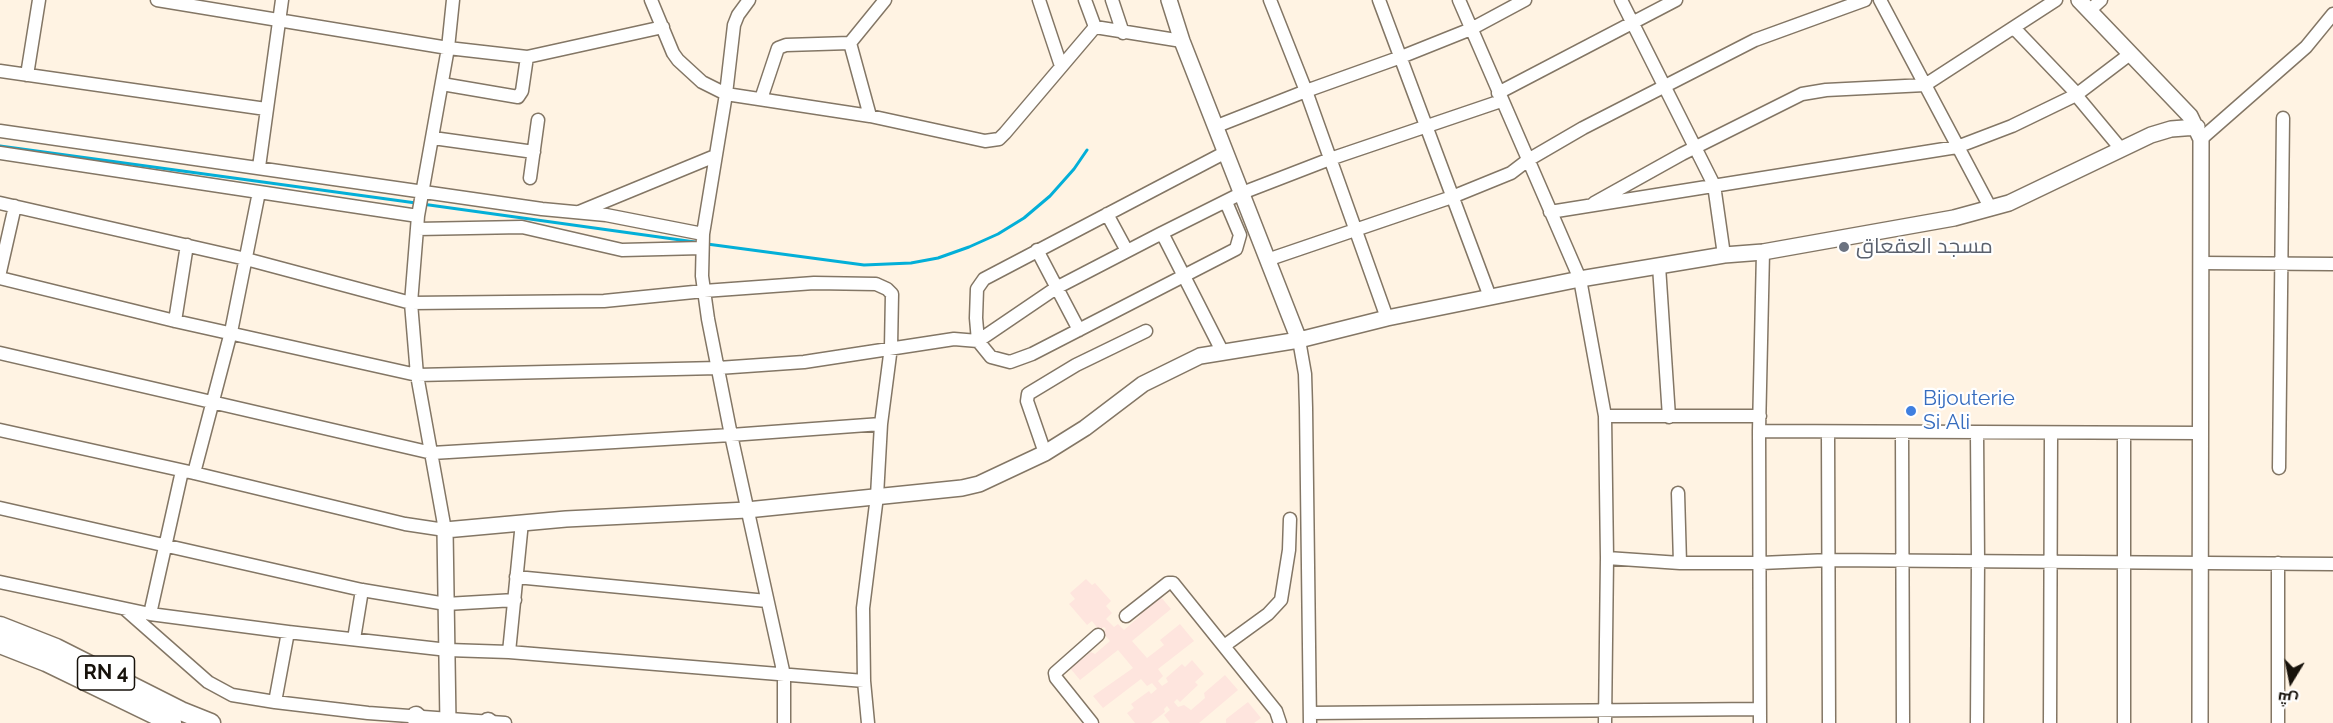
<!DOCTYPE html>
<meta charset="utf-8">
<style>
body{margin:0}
#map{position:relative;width:2333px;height:723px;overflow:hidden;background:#fff3e3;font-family:Raleway,Cairo,sans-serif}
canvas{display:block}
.north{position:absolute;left:2261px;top:651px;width:60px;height:60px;-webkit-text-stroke:4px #fff;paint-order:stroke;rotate:190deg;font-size:16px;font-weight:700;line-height:24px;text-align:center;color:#17120b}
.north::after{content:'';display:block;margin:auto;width:21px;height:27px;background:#17120b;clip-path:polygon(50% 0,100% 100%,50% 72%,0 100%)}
</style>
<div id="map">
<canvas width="2333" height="723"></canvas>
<div class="north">ش</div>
</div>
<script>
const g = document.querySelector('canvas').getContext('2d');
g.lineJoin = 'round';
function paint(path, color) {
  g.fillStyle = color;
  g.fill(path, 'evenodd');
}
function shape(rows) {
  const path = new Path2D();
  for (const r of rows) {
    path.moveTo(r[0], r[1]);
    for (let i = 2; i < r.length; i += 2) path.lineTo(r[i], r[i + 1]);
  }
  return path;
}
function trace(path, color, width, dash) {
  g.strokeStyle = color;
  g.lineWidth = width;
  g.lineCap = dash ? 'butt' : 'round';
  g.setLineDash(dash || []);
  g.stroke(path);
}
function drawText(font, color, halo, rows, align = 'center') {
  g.font = font + ' Raleway,Cairo,sans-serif';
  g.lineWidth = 4.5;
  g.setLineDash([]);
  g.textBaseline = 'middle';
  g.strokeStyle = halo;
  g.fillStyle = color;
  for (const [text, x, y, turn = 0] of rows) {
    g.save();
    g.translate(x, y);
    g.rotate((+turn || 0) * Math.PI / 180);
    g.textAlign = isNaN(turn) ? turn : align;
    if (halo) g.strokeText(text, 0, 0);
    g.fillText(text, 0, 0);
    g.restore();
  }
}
const medical = shape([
 [1086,579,1092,585,1095,583,1111,601,1106,606,1112,613,1106,619,1114,627,1118,624,1124,630,1140,616,1141,611,1160,596,1171,609,1132,641,1147,658,1164,645,1160,640,1180,624,1194,641,1158,669,1163,676,1158,681,1162,686,1168,682,1166,678,1182,664,1185,667,1192,660,1204,674,1195,682,1198,685,1180,702,1177,699,1174,702,1178,707,1184,705,1191,710,1205,698,1204,693,1225,675,1238,690,1199,723,1170,723,1164,715,1170,710,1167,706,1164,709,1165,712,1151,723,1135,723,1127,713,1134,708,1131,704,1149,691,1151,694,1157,689,1152,683,1147,686,1141,679,1103,708,1093,696,1133,668,1118,650,1080,680,1070,668,1091,652,1095,654,1110,641,1102,632,1106,629,1104,627,1099,630,1092,621,1087,625,1069,604,1075,599,1070,593],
 [1248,702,1261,718,1254,723,1226,723,1226,719]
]);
const stream = shape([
 [0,146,416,203],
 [422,204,695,242],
 [707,244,864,265,911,263,938,258,969,247,998,234,1024,218,1050,196,1074,169,1087,150]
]);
const minor = shape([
 [157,0,448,48,527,57,663,27],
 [651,0,673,53,678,60,702,82,726,94,870,116,985,141,999,139,1005,133,1095,27],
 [749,0,738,15,734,25,726,94,703,234,702,276,708,319,731,435,784,675,784,723],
 [1039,0,1061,66],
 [1085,0,1095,27,1182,41],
 [1112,0,1123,33],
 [1270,0,1306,91,1387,318],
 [1379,0,1490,297],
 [1459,0,1580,279,1605,416,1607,558,1605,723],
 [1621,0,1714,185,1724,255],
 [1880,0,1991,209],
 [2090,10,2101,0],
 [2014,28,2078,95],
 [0,71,266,109],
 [27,75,39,0],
 [442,84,518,97,522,91,527,57],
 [1498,93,1676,0],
 [2076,95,2121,149],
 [761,99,778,48,786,45,850,43],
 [870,116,850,43,885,0],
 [1217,126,1306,91,1401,57,1471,29,1525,0],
 [0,131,542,209,606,215,703,234],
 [433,138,534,152],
 [2201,139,2306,47,2333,14],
 [0,153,259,192,231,332,194,473],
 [259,167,282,0],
 [530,178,538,120],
 [259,192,418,216],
 [0,203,246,259,411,303,604,301,704,291,814,283,876,284,887,289,892,294,891,347,881,424,877,496,863,608,864,681,868,723],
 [1594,203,1682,154,1802,94,1826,90,1925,85,2056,0],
 [579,212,715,156],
 [1550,212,1957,147,2012,126,2076,95,2130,54],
 [1107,214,1127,251],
 [417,229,522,227,622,250,702,248],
 [1162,233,1056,288,978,341,976,318,977,289,984,279,1226,152],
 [1037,250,1079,330],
 [1267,260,1452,197,1511,173,1528,160,1583,128,1755,40,1865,0],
 [2201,263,2333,264],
 [1659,266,1669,417],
 [0,272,15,206],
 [0,278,175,321,417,375,718,368,804,362,954,339,978,341,991,357,1010,362,1032,354,1236,249,1240,235,1226,202],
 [175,321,187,245],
 [1299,340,1305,374,1306,408,1310,723],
 [1222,351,1162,233,1242,193,1330,159,1501,101],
 [0,353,432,453,731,435,881,424],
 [1605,416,1760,416],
 [0,430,194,473,405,524,445,530,417,375,411,303,418,216,448,48,453,0],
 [1759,431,2200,433],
 [1902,432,1903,723],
 [1828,433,1829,723],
 [1045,453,1027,401,1028,394,1076,365,1146,331],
 [2279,468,2283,118],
 [1678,493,1680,563],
 [0,508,362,590,446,604,515,600],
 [1607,558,1680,563,1761,563,1829,560,2333,564],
 [2278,563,2278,723],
 [516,577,767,601],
 [0,582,150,614,288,632,448,650,509,652,864,681],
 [125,609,208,682,232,695,275,702,368,713,505,723],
 [150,614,182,471],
 [1126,616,1168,583,1173,583,1276,711,1280,723],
 [354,639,362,590],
 [1224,646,1268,614,1281,600,1289,550,1290,519],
 [509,652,522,522],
 [275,702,288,632],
 [1310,713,1760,709],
 [1092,723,1056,678,1055,673,1098,635],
 [1760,723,1759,431,1763,252],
 [1977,723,1978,560,1977,434],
 [2050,723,2051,434],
 [2124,723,2124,433]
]);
const tertiary = shape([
 [1169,0,1182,41,1299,340],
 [2079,0,2190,116,2201,139,2200,723],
 [448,723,445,530,566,519,747,510,962,488,979,484,1045,453,1085,428,1143,384,1200,356,1299,340,1387,318,1580,279,1724,255,1763,252,1954,218,2009,203,2151,135,2171,129,2197,127]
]);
const primary = shape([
 [0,626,56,648,181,711,211,723],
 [0,644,46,662,172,723],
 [416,716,418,723],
 [487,723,488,722]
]);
const markers = [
 [1844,247,6,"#6b7280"],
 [1911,411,6,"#3f7fe0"]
];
const shields = [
 [106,673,57]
];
const shieldNames = [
 ["RN 4",106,673]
];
const worshipNames = [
 ["مسجد العقعاق",1856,247]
];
const shopNames = [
 ["Bijouterie",1923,399],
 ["Si Ali",1923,423]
];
paint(medical, '#fee5de');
trace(stream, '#03afd8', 3);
trace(minor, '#837665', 15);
trace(tertiary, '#837665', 18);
trace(primary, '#837665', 21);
trace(minor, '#fff', 12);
trace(tertiary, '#fff', 15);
trace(primary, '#fff', 18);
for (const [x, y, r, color] of markers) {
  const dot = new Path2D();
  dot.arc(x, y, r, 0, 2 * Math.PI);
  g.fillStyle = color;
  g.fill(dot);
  trace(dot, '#fff', 2);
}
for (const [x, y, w] of shields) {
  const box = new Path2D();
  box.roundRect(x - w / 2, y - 17, w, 34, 4.5);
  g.fillStyle = '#fff';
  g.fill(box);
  trace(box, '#17120b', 1.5);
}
drawText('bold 20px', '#17120b', null, shieldNames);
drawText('21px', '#5b616d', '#fff', worshipNames, 'left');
drawText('21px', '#366cbe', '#fff', shopNames, 'left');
</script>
